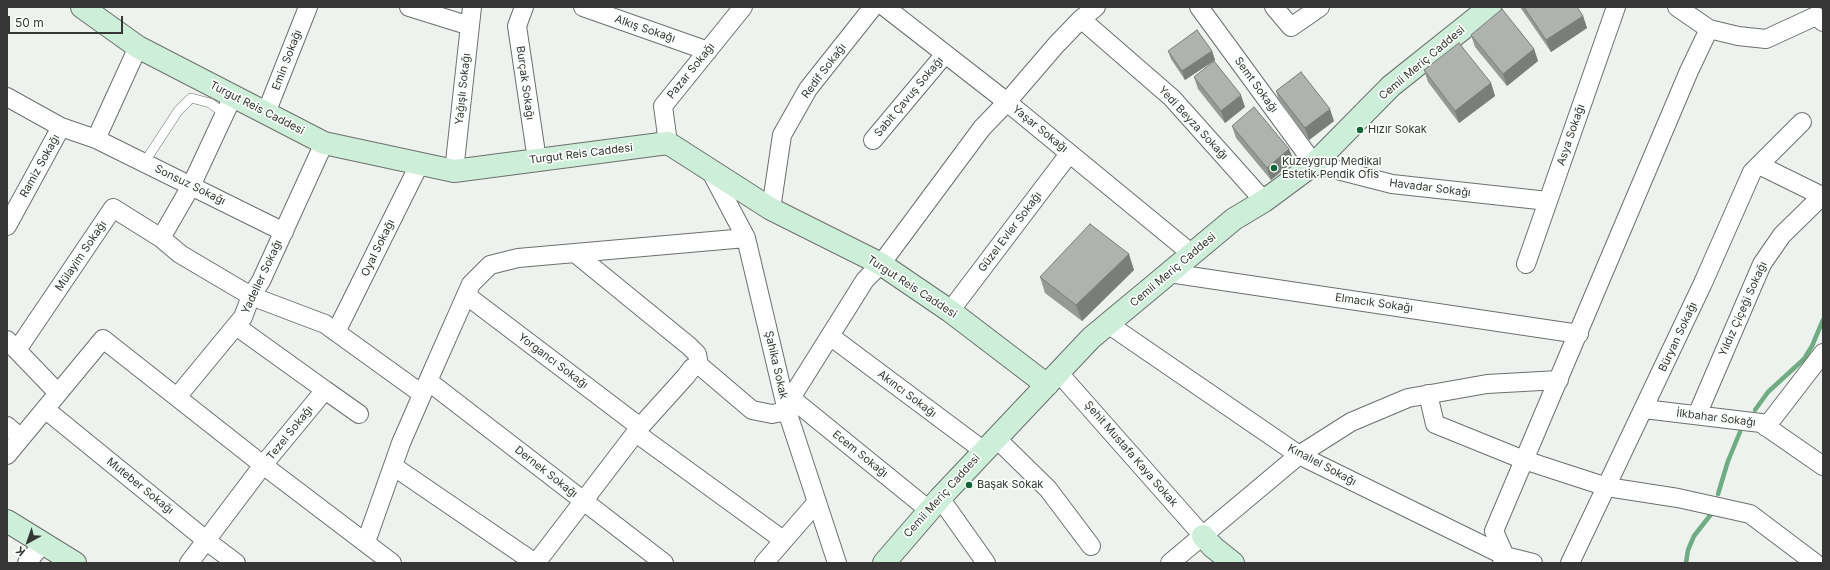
<!DOCTYPE html>
<meta charset="utf-8">
<style>
body{margin:0}
#map{position:relative;width:1830px;height:570px;overflow:hidden;background:#edf2ee;font-family:Inter,sans-serif}
canvas{display:block}
.frame{position:absolute;inset:0;border:8px solid #353635;pointer-events:none}
.north{position:absolute;left:8px;top:522px;width:40px;height:40px;-webkit-text-stroke:3px #fafffb;paint-order:stroke;rotate:220deg;font-size:11px;font-weight:700;line-height:16px;text-align:center;color:#353635}
.north::after{content:'';display:block;margin:auto;width:14px;height:18px;background:#353635;clip-path:polygon(50% 0,100% 100%,50% 72%,0 100%)}
.scale{position:absolute;left:8px;top:16px;width:115px;height:18px;box-sizing:border-box;border:2px solid #353635;border-top:0;padding-left:5px;font-size:12px;line-height:14px;white-space:nowrap;color:#353635;-webkit-text-stroke:3px #fafffb;paint-order:stroke}
</style>
<div id="map">
<canvas width="1830" height="570"></canvas>
<div class="frame"></div>
<div class="north">K</div>
<div class="scale">50 m</div>
</div>
<script>
const g = document.querySelector('canvas').getContext('2d');
g.lineJoin = 'round';
function shape(rows) {
  const path = new Path2D();
  for (const r of rows) {
    path.moveTo(r[0], r[1]);
    for (let i = 2; i < r.length; i += 2) path.lineTo(r[i], r[i + 1]);
  }
  return path;
}
function trace(path, color, width, dash) {
  g.strokeStyle = color;
  g.lineWidth = width;
  g.lineCap = dash ? 'butt' : 'round';
  g.setLineDash(dash || []);
  g.stroke(path);
}
function paint(path, color) {
  g.fillStyle = color;
  g.fill(path, 'evenodd');
}
function drawText(font, color, halo, rows, align = 'center') {
  g.font = font + ' Inter,sans-serif';
  g.lineWidth = 3.5;
  g.setLineDash([]);
  g.textBaseline = 'middle';
  g.strokeStyle = halo;
  g.fillStyle = color;
  for (const [text, x, y, turn = 0] of rows) {
    g.save();
    g.translate(x, y);
    g.rotate((+turn || 0) * Math.PI / 180);
    g.textAlign = isNaN(turn) ? turn : align;
    if (halo) g.strokeText(text, 0, 0);
    g.fillText(text, 0, 0);
    g.restore();
  }
}
const stream = shape([
 [1755,410,1768,392,1804,359,1812,346,1823,320],
 [1718,494,1728,461,1740,432],
 [1686,563,1688,550,1694,536,1712,513]
]);
const lane = shape([
 [144,163,178,111,191,98,210,103,225,114]
]);
const street = shape([
 [409,7,470,26],
 [524,7,517,26,537,160],
 [583,7,708,51],
 [885,7,1007,102,1192,254],
 [1199,7,1314,164,1392,184,1548,201],
 [1274,7,1291,27,1320,7],
 [1677,7,1709,29,1738,36,1766,39,1816,16,1823,22],
 [1081,19,1172,98,1264,201],
 [233,96,191,186,161,238,180,254,251,296,325,324,422,394],
 [7,97,61,127,96,139,284,232],
 [266,113,308,7],
 [96,139,138,47],
 [873,140,945,54],
 [668,143,663,106,743,7],
 [1759,165,1822,196],
 [710,170,746,238,787,411,837,563],
 [454,171,472,7],
 [771,209,782,135,808,89,873,7],
 [7,226,61,127],
 [575,253,689,346,697,354,699,365],
 [1526,264,1616,7],
 [1169,273,1579,334],
 [466,295,640,427],
 [950,311,1069,154],
 [1108,324,1299,455,1505,556,1533,563],
 [336,332,420,163],
 [830,336,984,451],
 [7,340,58,393],
 [17,350,113,208,161,238],
 [1058,372,1203,536],
 [428,381,664,563],
 [325,390,359,414],
 [1428,394,1435,424,1524,460,1607,487,1678,498,1750,514,1815,563],
 [177,397,243,317,251,296,261,281,324,143],
 [791,398,929,510],
 [45,409,212,545,236,563],
 [1644,409,1761,423,1823,466],
 [1697,415,1762,264,1782,235,1823,195],
 [7,426,21,438],
 [1766,427,1823,353],
 [636,433,783,540],
 [996,438,1048,489,1091,546],
 [7,455,103,339,263,465,392,563],
 [393,466,535,563],
 [940,498,986,563],
 [366,542,401,443,428,381,471,284,490,265,518,258,746,238],
 [27,563,43,543],
 [189,563,263,465,325,390,236,326],
 [536,563,640,427,686,376,692,368,699,365,752,410,772,414,787,411,791,398,865,280,881,264,982,128,1007,102,1056,45,1081,19,1096,7],
 [764,563,817,502],
 [1170,563,1299,455,1351,422,1408,398,1487,384,1559,380],
 [1502,563,1505,556,1494,531,1689,71,1709,29],
 [1570,563,1703,283,1752,172,1802,122]
]);
const secondary = shape([
 [82,7,138,47,324,143,454,171,668,143,771,209,881,264,950,311,1047,385],
 [7,521,75,563],
 [1203,536,1213,547,1233,563],
 [884,563,940,498,1091,338,1234,219,1264,201,1314,164,1391,86,1490,7]
]);
const wall = shape([
 [1520,7,1577,7,1583,16,1587,28,1551,52],
 [1471,35,1534,49,1538,61,1507,86,1475,47],
 [1168,51,1212,51,1215,60,1185,80,1171,59],
 [1424,70,1491,83,1495,96,1459,123,1428,82],
 [1194,77,1245,107,1225,123,1198,89],
 [1276,91,1334,121,1309,140,1280,103],
 [1232,126,1289,149,1294,161,1271,180,1236,138],
 [1134,270,1082,321,1045,293,1040,277]
]);
const shadedWall = shape([
 [1583,16,1587,28,1551,52,1546,40],
 [1534,49,1538,61,1507,86,1503,74],
 [1212,51,1215,60,1185,80,1182,71],
 [1491,83,1495,96,1459,123,1455,111],
 [1241,95,1245,107,1225,123,1221,111],
 [1330,109,1334,121,1309,140,1305,128],
 [1289,149,1294,161,1271,180,1267,168],
 [1129,254,1134,270,1082,321,1076,305]
]);
const building = shape([
 [1524,7,1577,7,1583,16,1546,40,1524,7],
 [1502,9,1534,49,1503,74,1471,35,1502,9],
 [1197,30,1212,51,1182,71,1168,51,1197,30],
 [1459,43,1491,83,1455,111,1424,70,1459,43],
 [1214,61,1241,95,1221,111,1194,77,1214,61],
 [1301,72,1330,109,1305,128,1276,91,1301,72],
 [1254,107,1289,149,1267,168,1232,126,1254,107],
 [1090,224,1129,254,1076,305,1040,277,1090,224]
]);
const markers = [
 [1360,130,4,"#126738"],
 [1274,168,4,"#126738"],
 [969,485,4,"#126738"]
];
const streetNames = [
 ["Alkış Sokağı",645,29,19],
 ["Emin Sokağı",287,60,-69],
 ["Cemii Meriç Caddesi",1422,63,-40],
 ["Pazar Sokağı",691,71,-51],
 ["Redif Sokağı",824,71,-53],
 ["Burçak Sokağı",525,83,82],
 ["Semt Sokağı",1256,85,54],
 ["Yağışlı Sokağı",463,89,-84],
 ["Sabit Çavuş Sokağı",909,97,-50],
 ["Turgut Reis Caddesi",257,108,27],
 ["Yedi Beyza Sokağı",1193,123,47],
 ["Yaşar Sokağı",1040,129,39],
 ["Asya Sokağı",1571,135,-71],
 ["Turgut Reis Caddesi",581,154,-7],
 ["Ramiz Sokağı",40,166,-61],
 ["Sonsuz Sokağı",190,185,26],
 ["Havadar Sokağı",1430,188,7],
 ["Güzel Evler Sokağı",1010,232,-53],
 ["Oyal Sokağı",378,248,-64],
 ["Mülayim Sokağı",81,256,-56],
 ["Cemii Meriç Caddesi",1173,270,-40],
 ["Yadeller Sokağı",262,277,-65],
 ["Turgut Reis Caddesi",912,287,33],
 ["Elmacık Sokağı",1374,303,8],
 ["Yıldız Çiçeği Sokağı",1743,309,-66],
 ["Büryan Sokağı",1678,337,-65],
 ["Yorgancı Sokağı",553,361,37],
 ["Şahika Sokak",776,365,77],
 ["Akıncı Sokağı",907,394,37],
 ["İlkbahar Sokağı",1716,418,7],
 ["Tezel Sokağı",290,433,-51],
 ["Ecem Sokağı",860,454,39],
 ["Şehit Mustafa Kaya Sokak",1131,454,49],
 ["Kınalıel Sokağı",1322,465,28],
 ["Dernek Sokağı",546,472,38],
 ["Muteber Sokağı",140,486,39],
 ["Cemii Meriç Caddesi",942,496,-48]
];
const poiNames = [
 ["Hızır Sokak",1368,130],
 ["Kuzeygrup Medikal",1282,162],
 ["Estetik Pendik Ofis",1282,175],
 ["Başak Sokak",977,485]
];
trace(stream, '#70ac83', 4.5);
trace(lane, '#6c706d', 10);
trace(street, '#6c706d', 20);
trace(secondary, '#6c706d', 24);
trace(lane, '#fff', 9);
trace(street, '#fff', 18);
trace(secondary, '#cdeed9', 22);
paint(wall, '#969a96');
paint(shadedWall, '#7a7d7a');
paint(building, '#aeb3af');
trace(building, '#7a7d7a', 1);
for (const [x, y, r, color] of markers) {
  const dot = new Path2D();
  dot.arc(x, y, r, 0, 2 * Math.PI);
  g.fillStyle = color;
  g.fill(dot);
  trace(dot, '#fafffb', 1.5);
}
drawText('11px', '#353635', '#fafffb', streetNames);
drawText('11px', '#353635', '#fafffb', poiNames, 'left');
</script>
